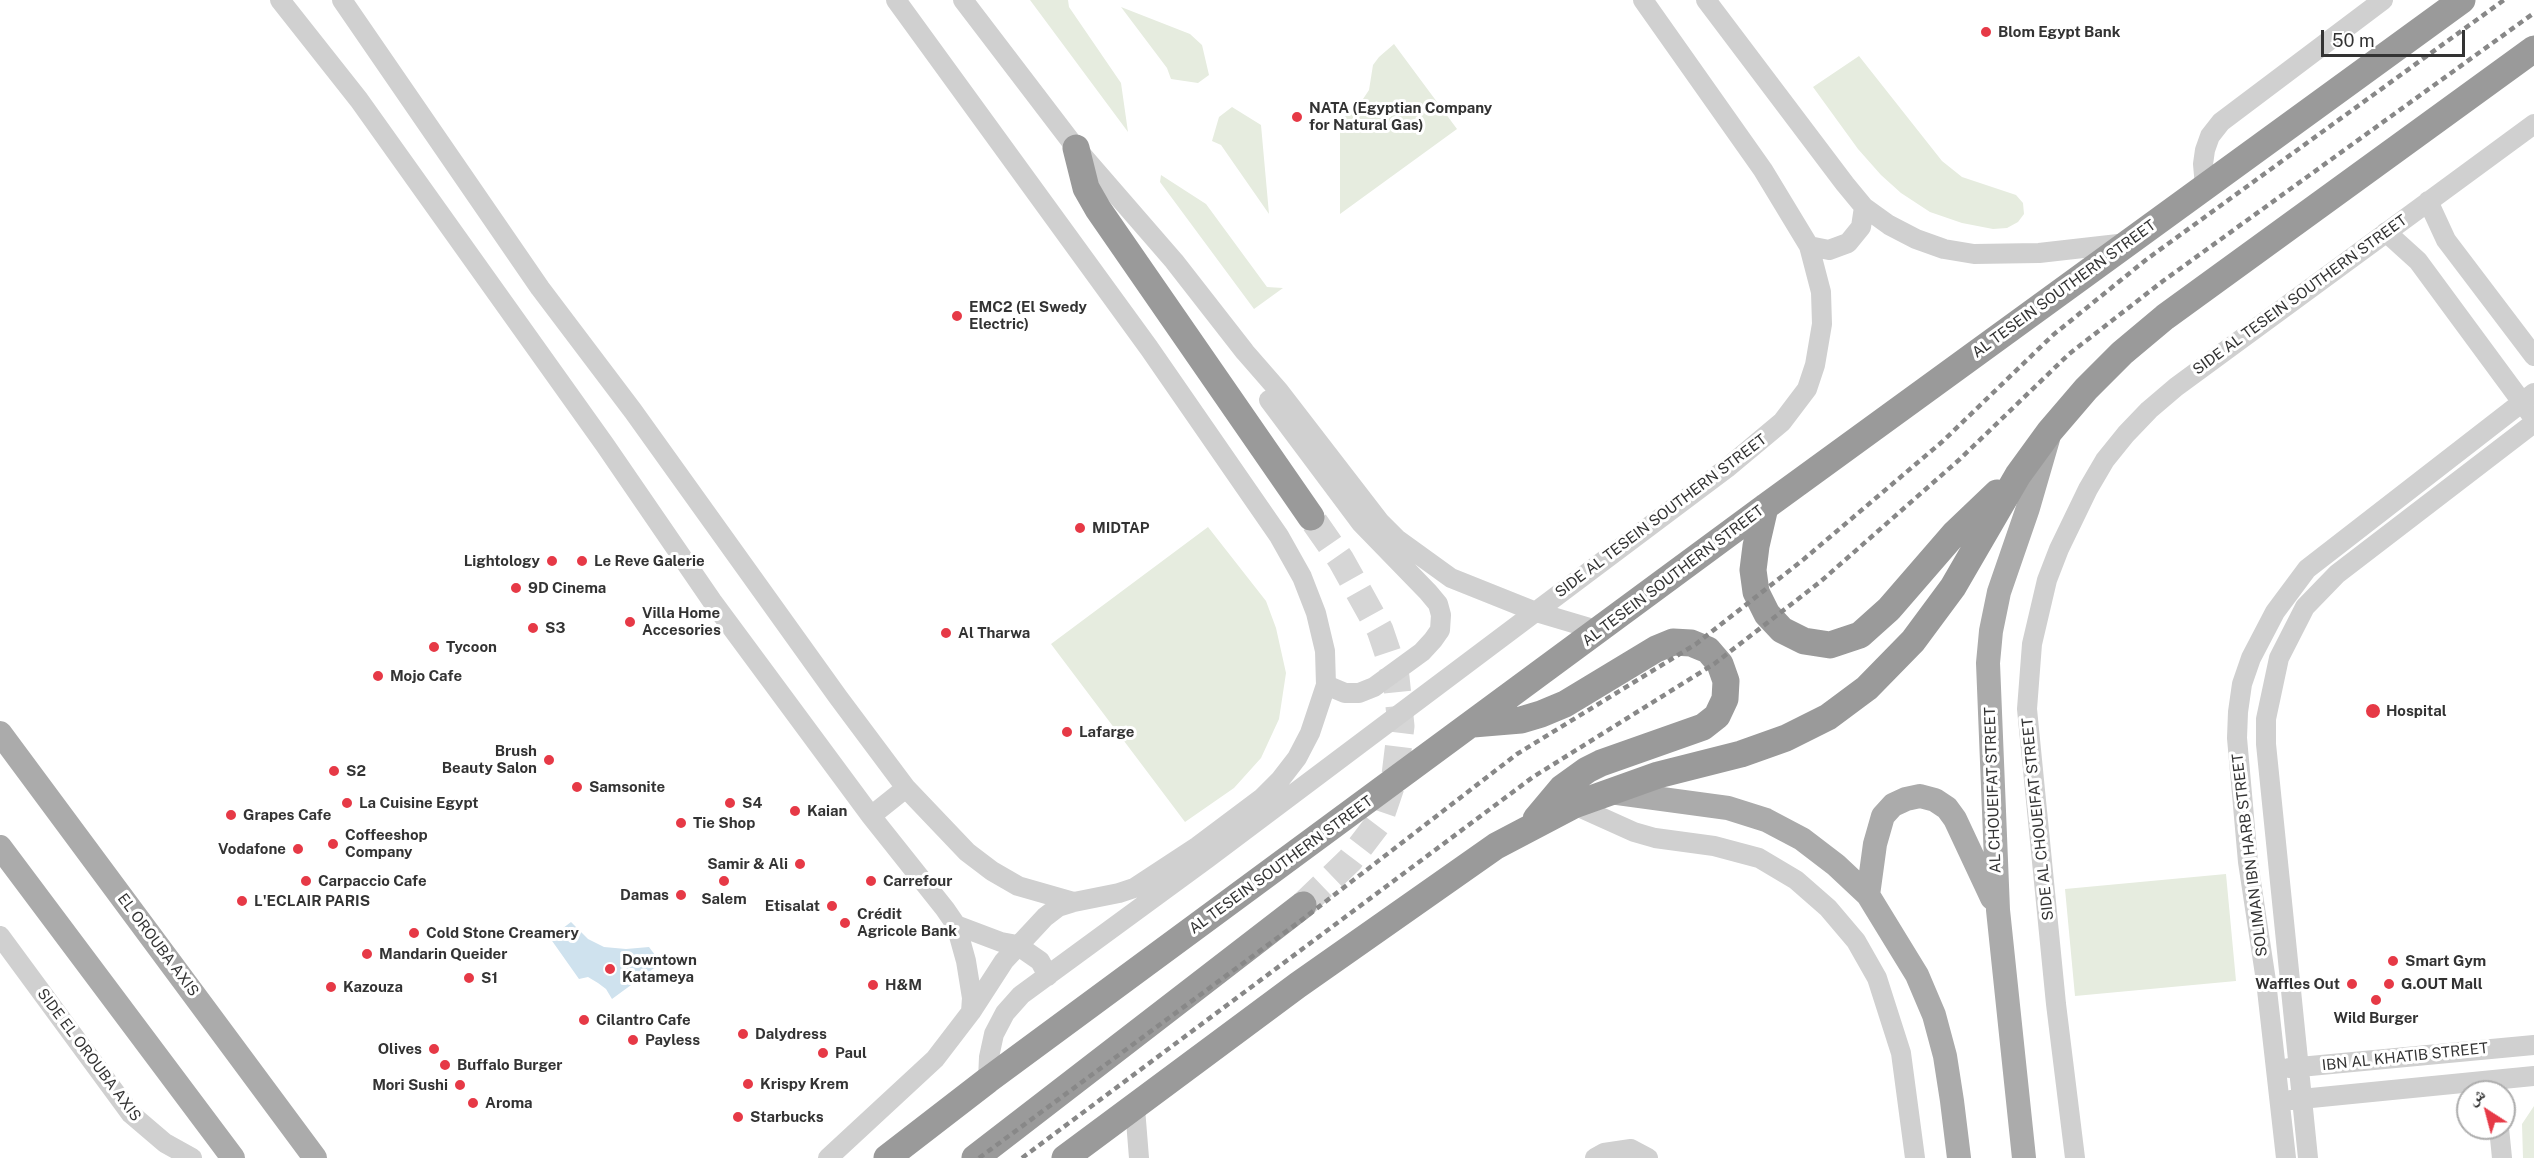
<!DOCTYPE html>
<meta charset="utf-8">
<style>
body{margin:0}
#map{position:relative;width:2534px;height:1158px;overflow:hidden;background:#fff;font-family:"Public Sans","Noto Naskh Arabic",sans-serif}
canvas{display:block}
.north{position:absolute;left:2456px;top:1080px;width:60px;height:60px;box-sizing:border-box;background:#fff;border:2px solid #adadad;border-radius:50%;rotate:324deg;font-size:16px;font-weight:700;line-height:24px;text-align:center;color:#333}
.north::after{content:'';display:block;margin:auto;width:21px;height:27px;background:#e63946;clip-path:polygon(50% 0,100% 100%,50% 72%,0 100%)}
.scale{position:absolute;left:2321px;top:30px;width:144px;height:27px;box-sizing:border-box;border:3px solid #333;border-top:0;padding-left:8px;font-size:18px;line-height:21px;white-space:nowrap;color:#333;-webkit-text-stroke:4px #fff;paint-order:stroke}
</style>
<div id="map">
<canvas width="2534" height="1158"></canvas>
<div class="north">ش</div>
<div class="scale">50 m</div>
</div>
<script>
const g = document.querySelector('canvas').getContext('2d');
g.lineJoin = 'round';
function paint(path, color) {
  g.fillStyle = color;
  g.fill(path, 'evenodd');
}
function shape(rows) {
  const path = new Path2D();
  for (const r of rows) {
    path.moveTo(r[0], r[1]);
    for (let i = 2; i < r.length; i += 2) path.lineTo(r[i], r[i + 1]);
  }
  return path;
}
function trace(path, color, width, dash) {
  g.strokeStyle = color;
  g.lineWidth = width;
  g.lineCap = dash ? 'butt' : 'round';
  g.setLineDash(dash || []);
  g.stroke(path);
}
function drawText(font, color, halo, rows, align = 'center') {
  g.font = font + ' "Public Sans",sans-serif';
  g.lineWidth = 6;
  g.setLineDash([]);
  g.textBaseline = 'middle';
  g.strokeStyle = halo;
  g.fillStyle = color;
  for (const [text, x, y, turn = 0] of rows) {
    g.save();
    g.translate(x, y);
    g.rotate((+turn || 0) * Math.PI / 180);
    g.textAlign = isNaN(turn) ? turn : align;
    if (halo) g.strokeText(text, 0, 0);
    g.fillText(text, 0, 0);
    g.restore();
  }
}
const green = shape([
 [1030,0,1068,0,1069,7,1121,83,1128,132],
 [1121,7,1190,34,1202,45,1209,75,1198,83,1171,79,1167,68],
 [1394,44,1457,129,1340,214,1340,119,1354,111,1361,102,1369,90,1373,65,1379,57],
 [1859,56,1942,161,1962,177,2016,195,2023,203,2024,214,2018,222,2007,228,1993,229,1962,223,1930,212,1901,193,1881,175,1858,149,1813,87],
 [1232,107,1261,125,1269,214,1221,145,1212,141,1219,117],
 [1161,175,1206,204,1267,287,1283,288,1254,309,1160,182],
 [1208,527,1266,601,1276,628,1286,673,1279,719,1261,758,1234,788,1185,822,1051,644],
 [2226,874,2236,981,2075,996,2065,889],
 [2534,1106,2534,1158,2523,1158,2522,1124]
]);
const water = shape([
 [571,922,588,939,604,947,626,949,649,947,661,963,612,999,606,989,598,983,588,977,579,979,550,938]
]);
const highwayTunnel = shape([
 [1303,905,1350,860,1379,822,1395,775,1401,726,1396,677,1380,630,1341,560,1311,517]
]);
const minor = shape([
 [280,0,359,100,605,445,712,601,871,816,945,909,956,925,966,961,972,998,971,1012],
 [342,0,540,288,633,411,838,697,906,788,967,852,992,871,1018,886,1074,902],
 [963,0,1076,148,1174,261,1245,352,1279,391,1380,522,1397,539,1451,578,1536,612,1600,631],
 [1706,0,1845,184,1864,207,1889,225,1916,239,1944,249,1974,254,2039,253,2127,243],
 [2205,186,2203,164,2205,150,2210,136,2221,122,2383,0],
 [2428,201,2446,240,2534,356],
 [2386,232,2418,261,2530,413],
 [1809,246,1829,250,1848,243,1861,227,1864,207],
 [1269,400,1361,523,1428,592,1438,604,1441,615,1440,630,1433,640,1422,652,1374,687,1359,693,1345,693,1326,685],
 [1574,805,1634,832,1655,838,1714,846,1759,858,1796,880,1828,908,1856,941,1877,978,1901,1053,1915,1158],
 [871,816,906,788],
 [956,925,1001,942,1017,945,1040,961,1048,976],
 [0,936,131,1114,165,1143,192,1158],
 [2289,1068,2534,1045],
 [988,1080,989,1057,994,1034,1005,1013,1021,995,1208,858,1727,468,1782,422,1807,389,1815,365,1822,324,1821,292,1809,246,1763,170,1643,0],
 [2291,1100,2534,1076],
 [1135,1108,1139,1158],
 [2499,1128,2502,1158],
 [828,1158,935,1059,971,1012,1004,961,1045,917,1058,907,1074,902,1119,893,1134,888,1198,846,1262,798,1280,780,1297,758,1310,733,1326,685,1325,651,1316,613,1302,577,1279,536,1149,348,896,0],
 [1595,1158,1604,1153,1631,1149,1648,1158],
 [2075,1158,2056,1004,2027,709,2032,644,2047,580,2059,549,2088,489,2105,460,2126,434,2149,410,2176,387,2534,124],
 [2286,1158,2266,981,2248,862,2237,738,2238,712,2242,684,2251,658,2275,612,2307,569,2534,393],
 [2308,1158,2266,744,2266,719,2279,658,2305,607,2337,574,2534,423]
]);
const major = shape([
 [0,733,315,1158],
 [1610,792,1728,808,1766,820,1802,839,1836,865,1868,895,1917,975,1934,1015,1945,1056,1952,1101,1959,1158],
 [0,847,233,1158],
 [1868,895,1875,844,1883,816,1893,805,1906,799,1920,796,1935,800,1947,808,1955,819,1992,898],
 [2024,1158,1998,910,1988,663,1991,631,1999,592,2028,508,2048,439]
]);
const highway = shape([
 [1076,148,1086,188,1098,209,1311,517],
 [1765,507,1756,546,1753,570,1756,592,1767,614,1782,630,1804,641,1830,645,1860,635,1889,609,1954,534,1997,493],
 [1473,724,1521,720,1541,714,1565,704,1656,649,1673,642,1691,643,1708,650,1720,664,1726,681,1725,699,1717,716,1703,727,1601,763,1587,770,1562,788,1536,819],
 [887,1158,988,1080,1765,507,2462,0],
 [975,1158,1303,905],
 [1065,1158,1298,985,1496,846,1574,805,1658,775,1741,754,1786,738,1828,717,1867,688,1913,641,1953,587,2018,475,2050,431,2086,389,2122,353,2165,317,2534,49]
]);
const rail = shape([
 [979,1158,1303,919,1517,754,1696,644,1804,559,1943,441,2053,335,2147,259,2504,0],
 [1022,1158,1533,777,1714,664,1820,582,1960,459,2069,354,2163,281,2534,13]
]);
const markers = [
 [1986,32,6,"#e63946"],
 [1297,117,6,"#e63946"],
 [957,316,6,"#e63946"],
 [1080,528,6,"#e63946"],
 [552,561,6,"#e63946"],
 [582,561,6,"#e63946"],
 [516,588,6,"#e63946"],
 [630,622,6,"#e63946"],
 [533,628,6,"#e63946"],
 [946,633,6,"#e63946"],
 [434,647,6,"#e63946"],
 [378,676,6,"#e63946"],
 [2373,711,8,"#e63946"],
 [1067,732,6,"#e63946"],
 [549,760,6,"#e63946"],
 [334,771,6,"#e63946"],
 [577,787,6,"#e63946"],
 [347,803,6,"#e63946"],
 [730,803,6,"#e63946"],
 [795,811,6,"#e63946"],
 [231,815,6,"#e63946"],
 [681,823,6,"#e63946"],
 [333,844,6,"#e63946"],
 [298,849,6,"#e63946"],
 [800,864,6,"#e63946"],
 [306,881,6,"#e63946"],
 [724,881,6,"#e63946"],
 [871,881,6,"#e63946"],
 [681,895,6,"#e63946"],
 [242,901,6,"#e63946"],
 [832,906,6,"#e63946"],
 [845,923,6,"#e63946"],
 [414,933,6,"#e63946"],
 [367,954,6,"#e63946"],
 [2393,961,6,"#e63946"],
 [610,969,6,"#e63946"],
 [469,978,6,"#e63946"],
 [2352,984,6,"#e63946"],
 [2389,984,6,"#e63946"],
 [873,985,6,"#e63946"],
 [331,987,6,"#e63946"],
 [2376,1000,6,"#e63946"],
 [584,1020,6,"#e63946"],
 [743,1034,6,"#e63946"],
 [633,1040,6,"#e63946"],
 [434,1049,6,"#e63946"],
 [823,1053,6,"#e63946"],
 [445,1065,6,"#e63946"],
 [748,1084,6,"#e63946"],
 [460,1085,6,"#e63946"],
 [473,1103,6,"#e63946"],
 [738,1117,6,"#e63946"]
];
const poiNames = [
 ["Blom Egypt Bank",1998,32],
 ["NATA (Egyptian Company",1309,108],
 ["for Natural Gas)",1309,125],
 ["EMC2 (El Swedy",969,307],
 ["Electric)",969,324],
 ["MIDTAP",1092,528],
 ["Lightology",540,561,"right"],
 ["Le Reve Galerie",594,561],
 ["9D Cinema",528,588],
 ["Villa Home",642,613],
 ["Accesories",642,630],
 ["S3",545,628],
 ["Al Tharwa",958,633],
 ["Tycoon",446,647],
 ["Mojo Cafe",390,676],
 ["Hospital",2386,711],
 ["Lafarge",1079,732],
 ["Brush",537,751,"right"],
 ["Beauty Salon",537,768,"right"],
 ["S2",346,771],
 ["Samsonite",589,787],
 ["La Cuisine Egypt",359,803],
 ["S4",742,803],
 ["Kaian",807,811],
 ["Grapes Cafe",243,815],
 ["Tie Shop",693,823],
 ["Coffeeshop",345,835],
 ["Company",345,852],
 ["Vodafone",286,849,"right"],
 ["Samir & Ali",788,864,"right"],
 ["Carpaccio Cafe",318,881],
 ["Carrefour",883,881],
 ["Damas",669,895,"right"],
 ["Salem",724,899,"center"],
 ["L'ECLAIR PARIS",254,901],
 ["Etisalat",820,906,"right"],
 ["Crédit",857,914],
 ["Agricole Bank",857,931],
 ["Cold Stone Creamery",426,933],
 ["Mandarin Queider",379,954],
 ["Downtown",622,960],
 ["Katameya",622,977],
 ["Smart Gym",2405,961],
 ["S1",481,978],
 ["Waffles Out",2340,984,"right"],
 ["G.OUT Mall",2401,984],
 ["H&M",885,985],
 ["Kazouza",343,987],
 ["Wild Burger",2376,1018,"center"],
 ["Cilantro Cafe",596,1020],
 ["Dalydress",755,1034],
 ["Payless",645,1040],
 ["Olives",422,1049,"right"],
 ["Paul",835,1053],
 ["Buffalo Burger",457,1065],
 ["Krispy Krem",760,1084],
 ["Mori Sushi",448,1085,"right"],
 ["Aroma",485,1103],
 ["Starbucks",750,1117]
];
const streetNames = [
 ["AL TESEIN SOUTHERN STREET",2064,289,-36],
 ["SIDE AL TESEIN SOUTHERN STREET",2300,295,-36],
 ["SIDE AL TESEIN SOUTHERN STREET",1661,516,-37],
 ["AL TESEIN SOUTHERN STREET",1673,576,-37],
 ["AL CHOUEIFAT STREET",1993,790,-92],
 ["SIDE AL CHOUEIFAT STREET",2038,819,-96],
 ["SOLIMAN IBN HARB STREET",2250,855,-97],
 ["AL TESEIN SOUTHERN STREET",1281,865,-36],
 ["EL OROUBA AXIS",158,945,53],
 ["SIDE EL OROUBA AXIS",89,1055,53],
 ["IBN AL KHATIB STREET",2405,1057,-6]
];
paint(green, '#e6ecdf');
paint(water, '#cfe2ee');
trace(highwayTunnel, '#d6d6d6', 27, [27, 14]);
trace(minor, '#d0d0d0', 20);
trace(major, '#ababab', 24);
trace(highway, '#9a9a9a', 27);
trace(rail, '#888', 4.5, [6, 4.5]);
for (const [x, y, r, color] of markers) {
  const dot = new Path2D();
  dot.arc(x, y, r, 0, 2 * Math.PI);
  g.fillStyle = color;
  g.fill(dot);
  trace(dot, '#fff', 2);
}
drawText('bold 15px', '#333', '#fff', poiNames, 'left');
drawText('15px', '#333', '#fff', streetNames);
</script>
